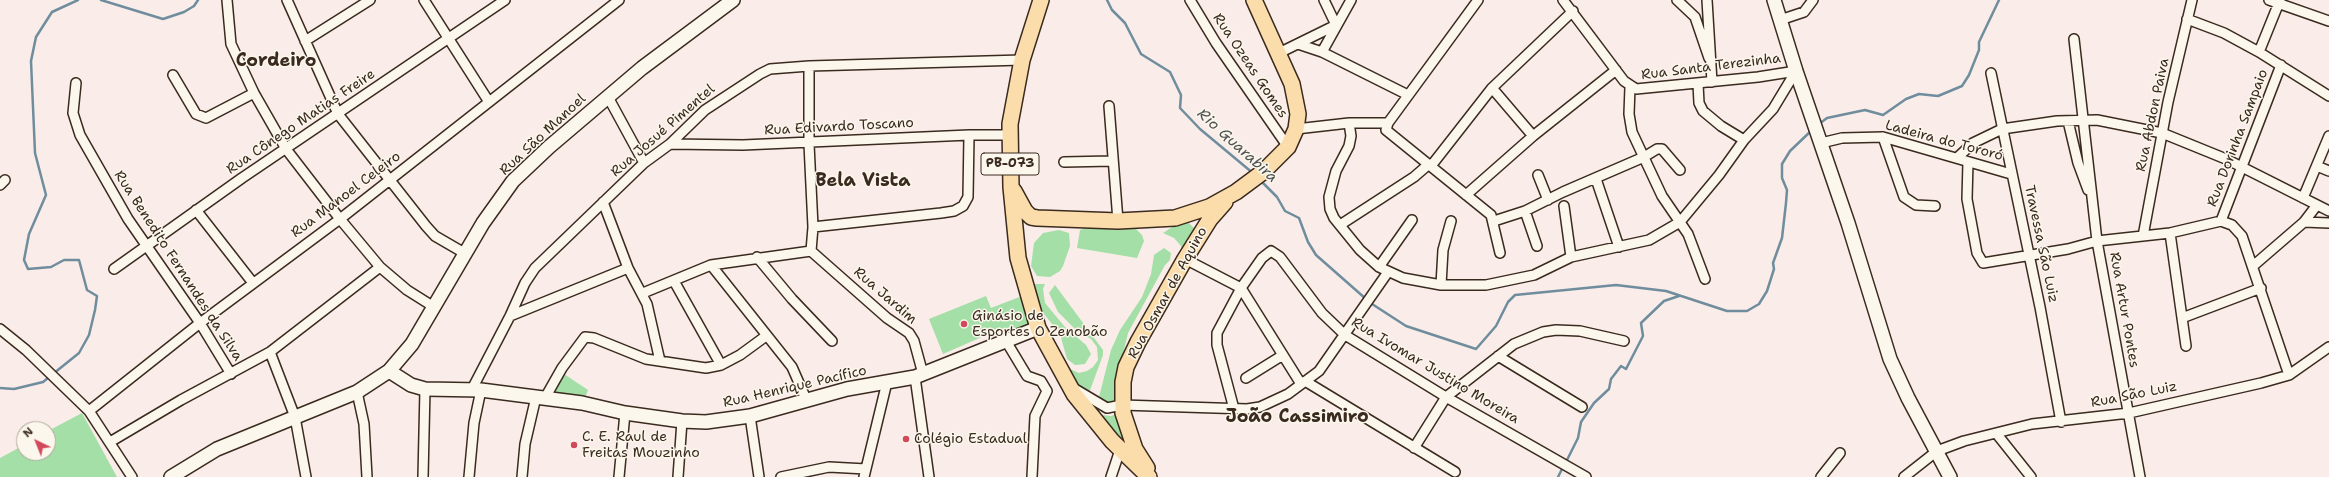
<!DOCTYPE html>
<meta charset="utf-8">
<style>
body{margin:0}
#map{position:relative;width:2329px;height:477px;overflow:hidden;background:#faece9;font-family:"Shantell Sans",sans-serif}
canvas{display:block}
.north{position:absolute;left:16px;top:421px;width:40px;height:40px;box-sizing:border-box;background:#fbf7ec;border:1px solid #aea59a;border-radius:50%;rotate:317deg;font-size:11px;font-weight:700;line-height:16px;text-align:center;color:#3b2a1e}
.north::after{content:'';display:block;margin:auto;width:14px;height:18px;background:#d1495b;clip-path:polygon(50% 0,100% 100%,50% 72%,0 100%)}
</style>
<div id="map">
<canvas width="2329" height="477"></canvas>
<div class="north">N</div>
</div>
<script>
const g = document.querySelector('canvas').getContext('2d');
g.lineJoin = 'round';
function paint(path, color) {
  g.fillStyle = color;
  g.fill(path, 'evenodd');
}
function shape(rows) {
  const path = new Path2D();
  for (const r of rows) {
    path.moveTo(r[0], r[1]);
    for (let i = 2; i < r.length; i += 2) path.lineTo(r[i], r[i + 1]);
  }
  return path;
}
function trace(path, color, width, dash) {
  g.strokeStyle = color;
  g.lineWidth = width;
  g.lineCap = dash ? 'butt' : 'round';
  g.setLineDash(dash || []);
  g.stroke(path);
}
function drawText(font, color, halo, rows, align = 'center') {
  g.font = font + ' "Shantell Sans",sans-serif';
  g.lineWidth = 3;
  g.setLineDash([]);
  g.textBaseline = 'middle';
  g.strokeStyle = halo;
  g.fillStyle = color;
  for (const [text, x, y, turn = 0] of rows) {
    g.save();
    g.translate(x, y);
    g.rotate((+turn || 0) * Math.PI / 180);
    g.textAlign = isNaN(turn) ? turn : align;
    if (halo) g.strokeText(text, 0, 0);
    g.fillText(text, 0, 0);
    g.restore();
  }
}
const green = shape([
 [1183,220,1188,222,1195,229,1182,256,1181,246,1174,238,1163,233],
 [1086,228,1136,229,1142,235,1144,241,1137,258,1077,248,1080,230],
 [1059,230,1069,233,1070,246,1063,266,1060,271,1050,277,1037,276,1031,266,1034,243,1043,233],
 [1164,248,1171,253,1170,260,1165,265,1128,333,1121,363,1117,398,1114,401,1105,403,1099,397,1111,350,1120,330,1142,297,1151,274,1154,255],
 [1034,284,1045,284,1043,289,1045,303,1065,327,1086,345,1091,354,1085,364,1075,365,1067,359,1060,334,1044,314,1036,299,1033,290],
 [1055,285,1103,350,1103,355,1089,393,1073,384,1050,335,1050,333,1068,368,1079,373,1087,371,1093,367,1098,360,1097,347,1091,339,1077,331,1058,312,1049,293],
 [986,296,991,308,1022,296,1031,325,1003,337,1000,329,943,354,929,319],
 [564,374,588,390,585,398,551,395],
 [1095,411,1102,415,1111,416,1119,413,1132,457],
 [82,413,117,477,0,477,0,458,24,445,24,453,48,453,48,431]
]);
const stream = shape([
 [101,0,163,19,184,12,194,6,198,0],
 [1107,0,1112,10,1125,23,1141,54,1170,72,1181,95,1180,108,1200,129,1254,174],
 [1819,124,1827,118,1865,110,1883,115,1906,99,1919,94,1938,96,1962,86,1969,75,1979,50,1979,42,1999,0],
 [1260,180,1277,197,1285,211,1299,218,1308,242,1316,255,1366,299],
 [1369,302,1406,326,1476,349,1496,326,1508,302,1515,295,1616,285,1666,291,1727,311,1747,311,1759,304,1767,291,1774,269,1773,263,1782,238,1786,203,1787,190,1782,178,1782,164,1790,151,1812,130],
 [0,388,14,389,43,382,79,353,89,335,95,310,97,296,87,290,79,260,64,260,51,267,28,269,24,260,29,234,46,195,35,153,31,61,36,37,52,12,78,0],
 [1566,462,1578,438,1581,422,1594,403,1609,389,1611,379,1621,366,1626,369,1643,336,1641,323,1664,301,1679,296],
 [1558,477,1563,467]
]);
const street = shape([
 [227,0,231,44,254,93,286,149,340,219,380,267,407,290,434,307],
 [287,0,338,114,426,226,435,236,466,254],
 [424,0,489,102],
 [1190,0,1216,43,1288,147],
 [1478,0,1388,123,1386,130,1491,215,1500,253],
 [1563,0,1624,81,1636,89,1758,77,1796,71],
 [1677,0,1695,17,1709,58],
 [1707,0,1712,82],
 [2269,0,2329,21],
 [2187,19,2224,33,2259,52,2329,96],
 [1780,20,1804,12,1813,0],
 [2074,39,2097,241,2140,477],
 [305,41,370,0],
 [1298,44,1322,52,1408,95],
 [1322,52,1351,0],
 [2259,52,2280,0],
 [1279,53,1336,25,1324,0],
 [809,66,809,144,813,227,811,251],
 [1991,73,2040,307,2061,422],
 [173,75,196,114,206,118,254,93],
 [76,83,73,113,80,135,128,219,200,323,231,374],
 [1698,84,1699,103,1703,111,1721,126,1744,140],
 [1630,87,1629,114,1632,132,1662,196,1688,234,1705,279],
 [1492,88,1533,136],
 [608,97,644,163],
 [1109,106,1118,221],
 [2068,121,2078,163,2088,190],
 [1349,123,1351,136,1349,146,1336,171,1329,197,1330,209,1334,218,1360,250,1379,267,1403,278,1441,285,1486,285,1534,275,1571,257,1649,240,1680,222,1719,175,1744,140,1773,109,1796,71],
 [1296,129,1349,123,1388,123],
 [1883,137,1904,197,1916,205,1935,206],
 [1821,143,1842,138,1883,137,2011,174],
 [670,144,743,145,969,135,1009,135],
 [1957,158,1973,143,2002,129,2057,121,2097,120,2162,133,2226,159,2329,211],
 [1064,162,1112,161],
 [1968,162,1967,199,1977,253,1983,263,2068,249,2097,241,2170,233,2221,221,2232,225,2242,236,2289,375],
 [1431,166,1492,88,1573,11],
 [2317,166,2329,171],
 [1538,175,1548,200],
 [1596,179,1619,247],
 [0,185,5,180],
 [1466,195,1533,136,1616,70],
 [2303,198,2329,136],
 [603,202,628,268,647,304,660,361],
 [1564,206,1571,257],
 [196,210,253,283],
 [1525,211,1537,246],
 [1494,221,1525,211,1563,192,1644,157,1657,149,1662,149,1680,170],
 [2221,221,2281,65],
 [2304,222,2329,223],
 [1340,225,1414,177,1429,164],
 [813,227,941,213,954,211,963,206,968,197,969,135],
 [2170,233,2186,346],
 [2143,236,2168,102,2192,0],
 [811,251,887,318,909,333,914,341,923,374],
 [757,257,792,299,832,341],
 [1185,259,1241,288,1301,384],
 [711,265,792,367,806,399],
 [2253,266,2304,222,2317,205],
 [1379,267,1412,220],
 [114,269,242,178,505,0],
 [674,281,721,365],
 [1441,285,1443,250,1451,221],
 [643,293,711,265,811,251],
 [510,316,628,268],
 [2182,318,2261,288],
 [0,329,26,350,89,411,132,477],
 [1006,341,1027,376,1041,381,1047,391,1035,416,1032,477],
 [270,352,295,417,306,477],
 [1498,356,1582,407],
 [915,377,929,477],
 [1246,378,1283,355],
 [1305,381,1455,472],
 [1075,389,1107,408,1122,405,1247,409,1260,407,1288,394,1319,371,1388,272],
 [471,391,510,316,525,283,535,268,644,163,670,144,705,110,760,74,770,69,809,66,1022,60],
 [357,392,364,424,367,477],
 [545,398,562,368,585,337,594,338,646,359,706,368,721,365,740,355,766,336],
 [1234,409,1217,345,1217,333,1241,288,1262,258,1271,251,1280,257,1322,313,1345,335,1446,397,1586,477],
 [89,411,200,323,340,219,619,0],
 [750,416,759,477],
 [1996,433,2031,477],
 [110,442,181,400,270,352,380,267],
 [1414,448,1446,397,1514,344,1543,332,1556,330,1580,331,1624,341],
 [423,477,425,389],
 [469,477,474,423,481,390],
 [522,477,525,444,536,397],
 [619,477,625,413],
 [678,477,682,421],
 [781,477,829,467,866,469],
 [864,477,887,382],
 [1111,477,1120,450],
 [1821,477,1840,453],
 [1904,477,1937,451,1964,441,2032,424,2129,413,2261,383,2289,375,2329,347]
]);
const secondary = shape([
 [1774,0,1796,71,1848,223,1890,359,1908,398,1950,477],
 [389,371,411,385,425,389,481,390,582,403,625,413,682,421,706,422,750,416,847,389,915,377,1038,328],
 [171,477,217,449,357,392,389,371,412,344,483,223,513,181,549,147,642,68,733,0]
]);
const primary = shape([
 [1041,0,1022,60,1010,124,1011,187,1018,258,1038,328,1074,394,1112,441,1149,477],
 [1014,191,1025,211,1031,217,1037,218,1118,221,1175,218,1209,207,1236,192,1263,172,1288,147,1296,129,1298,114,1292,84,1254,0],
 [1147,468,1135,449,1123,413,1123,382,1126,367,1138,342,1185,259,1210,219,1225,202]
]);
const markers = [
 [964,324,4,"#d1495b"],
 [906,439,4,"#d1495b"],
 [574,445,4,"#d1495b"]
];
const shields = [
 [1010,164,58]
];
const shieldNames = [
 ["PB-073",1010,164]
];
const streetNames = [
 ["Rua Ozeas Gomes",1250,66,56],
 ["Rua Santa Terezinha",1711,67,-7],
 ["Rua Abdon Paiva",2153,115,-78],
 ["Rua Cônego Matias Freire",301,122,-34],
 ["Rua Edivardo Toscano",839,127,-3],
 ["Rua Josué Pimentel",663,131,-41],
 ["Rua São Manoel",543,135,-43],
 ["Rua Dorinha Sampaio",2238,138,-69],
 ["Ladeira do Tororó",1944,141,15],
 ["Rua Manoel Celeiro",346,195,-37],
 ["Travessa São Luiz",2041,244,78],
 ["Rua Benedito Fernandes da Silva",178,266,57],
 ["Rua Osmar de Aquino",1168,293,-61],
 ["Rua Jardim",885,296,41],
 ["Rua Artur Pontes",2124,310,80],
 ["Rua Ivomar Justino Moreira",1435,371,31],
 ["Rua Henrique Pacífico",795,387,-13],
 ["Rua São Luiz",2134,395,-11]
];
const poiNames = [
 ["Ginásio de",972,316],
 ["Esportes O Zenobão",972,332],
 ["C. E. Raul de",582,437],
 ["Freitas Mouzinho",582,453],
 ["Colégio Estadual",914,439]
];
const waterNames = [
 ["Rio Guarabira",1237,146,42]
];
const districtNames = [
 ["Cordeiro",276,61],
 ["Bela Vista",863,181],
 ["João Cassimiro",1297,417]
];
paint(green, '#a3dfa6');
trace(stream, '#6f8d9d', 2.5);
trace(street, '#3b2a1e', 12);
trace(secondary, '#3b2a1e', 16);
trace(primary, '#3b2a1e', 18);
trace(street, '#fbf7ec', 9);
trace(secondary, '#fbf7ec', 13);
trace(primary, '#fbddab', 15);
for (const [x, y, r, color] of markers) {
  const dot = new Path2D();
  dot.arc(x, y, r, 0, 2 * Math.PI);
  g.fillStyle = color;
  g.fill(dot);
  trace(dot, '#fbf7ec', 1.5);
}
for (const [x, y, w] of shields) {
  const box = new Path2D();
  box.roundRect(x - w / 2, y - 11, w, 22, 3);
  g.fillStyle = '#fbf7ec';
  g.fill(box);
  trace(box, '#3b2a1e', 1);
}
drawText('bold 13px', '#3b2a1e', null, shieldNames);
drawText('14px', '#3b2a1e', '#fbf7ec', streetNames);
drawText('14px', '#3b2a1e', '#fbf7ec', poiNames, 'left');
drawText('italic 15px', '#505353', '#fbf7ec', waterNames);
drawText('bold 18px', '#3b2a1e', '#fbf7ec', districtNames);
</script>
